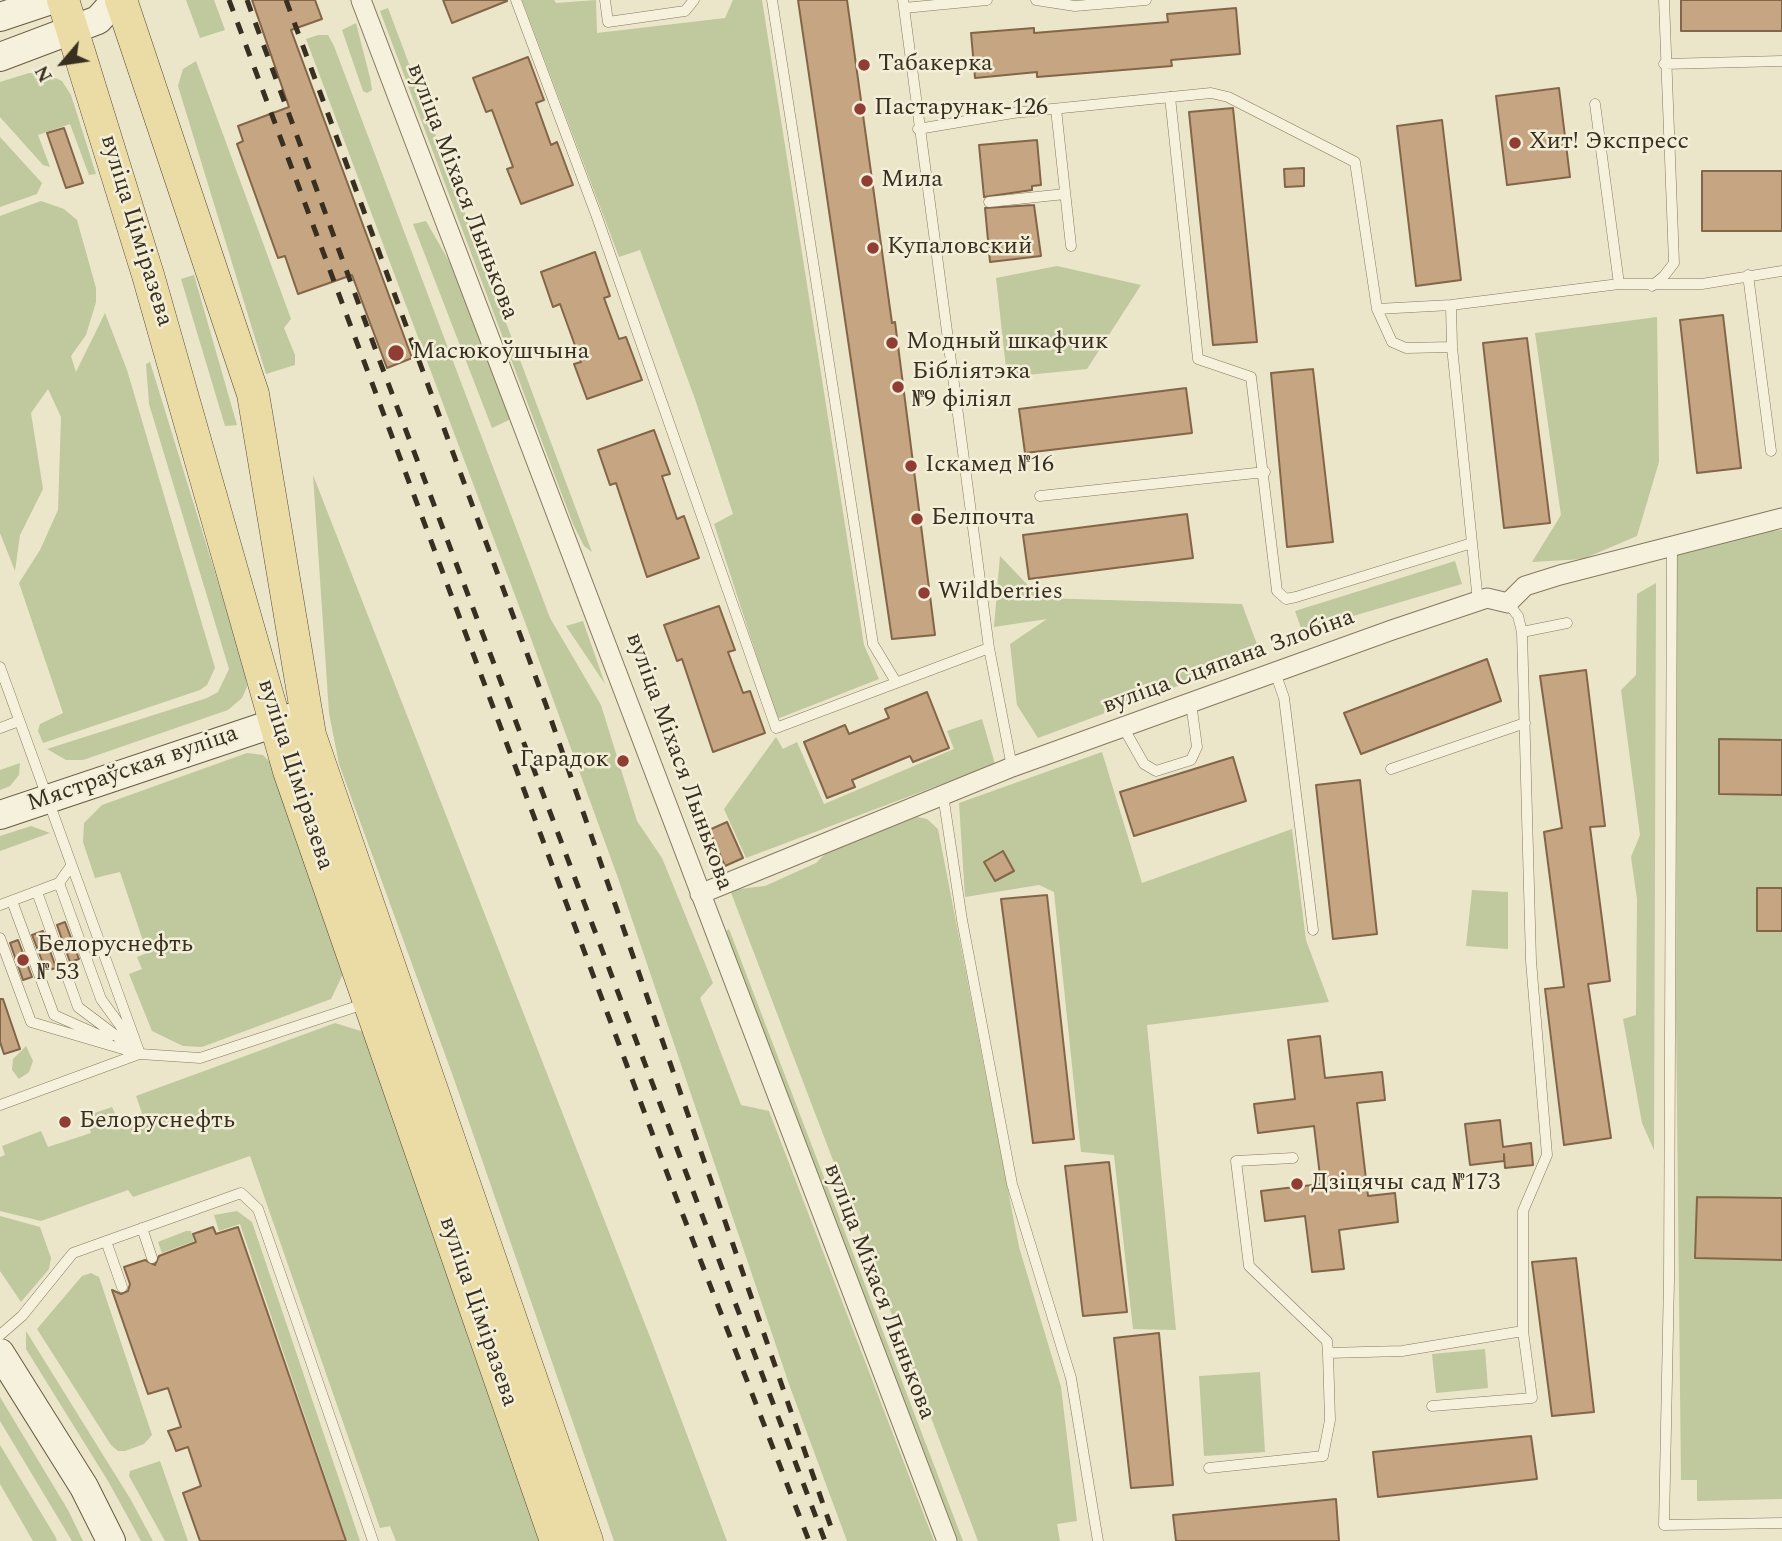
<!DOCTYPE html>
<meta charset="utf-8">
<style>
body{margin:0}
#map{position:relative;width:1782px;height:1541px;overflow:hidden;background:#ebe5c9;font-family:Spectral,serif}
canvas{display:block}
.north{position:absolute;left:28px;top:28px;width:70px;height:70px;-webkit-text-stroke:5px #f3eed8;paint-order:stroke;rotate:241deg;font-size:19px;font-weight:700;line-height:28px;text-align:center;color:#382f21}
.north::after{content:'';display:block;margin:auto;width:24px;height:32px;background:#382f21;clip-path:polygon(50% 0,100% 100%,50% 72%,0 100%)}
</style>
<div id="map">
<canvas width="1782" height="1541"></canvas>
<div class="north">N</div>
</div>
<script>
const g = document.querySelector('canvas').getContext('2d');
g.lineJoin = 'round';
function paint(path, color) {
  g.fillStyle = color;
  g.fill(path, 'evenodd');
}
function shape(rows) {
  const path = new Path2D();
  for (const r of rows) {
    path.moveTo(r[0], r[1]);
    for (let i = 2; i < r.length; i += 2) path.lineTo(r[i], r[i + 1]);
  }
  return path;
}
function trace(path, color, width, dash) {
  g.strokeStyle = color;
  g.lineWidth = width;
  g.lineCap = dash ? 'butt' : 'round';
  g.setLineDash(dash || []);
  g.stroke(path);
}
function drawText(font, color, halo, rows, align = 'center') {
  g.font = font + ' Spectral,serif';
  g.lineWidth = 5;
  g.setLineDash([]);
  g.textBaseline = 'middle';
  g.strokeStyle = halo;
  g.fillStyle = color;
  for (const [text, x, y, turn = 0] of rows) {
    g.save();
    g.translate(x, y);
    g.rotate((+turn || 0) * Math.PI / 180);
    g.textAlign = isNaN(turn) ? turn : align;
    if (halo) g.strokeText(text, 0, 0);
    g.fillText(text, 0, 0);
    g.restore();
  }
}
const green = shape([
 [186,0,214,0,225,30,200,38],
 [522,0,554,0,556,3,596,0,597,33,725,18,733,0,762,0,864,645,879,679,777,719,714,524,733,514,695,399,640,250,619,257],
 [388,8,592,552,584,546,573,524,380,11],
 [356,23,370,78,372,90,367,93,363,91,342,30],
 [318,35,328,35,334,46,550,618,601,705,637,821,662,858,713,983,700,998,741,1105,769,1111,934,1541,847,1541,790,1387,618,878,525,622,306,39],
 [196,61,291,319,284,328,295,355,295,365,266,374,178,86,183,69],
 [29,73,47,74,62,81,71,95,96,174,89,175,70,124,38,135,50,167,43,165,0,117,0,82],
 [0,137,42,183,37,194,0,207],
 [41,201,64,209,77,220,96,288,96,302,86,335,71,356,76,372,105,313,127,370,215,668,207,685,200,690,43,743,38,731,40,724,63,713,19,583,40,550,58,510,61,417,48,389,31,413,43,489,20,535,15,571,0,533,0,216],
 [426,221,450,263,511,419,492,428,413,224],
 [1057,266,1141,285,1087,369,1007,377,996,278],
 [194,275,237,425,225,426,181,279],
 [1657,317,1659,462,1637,536,1583,559,1532,562,1561,515,1535,333],
 [150,362,245,670,247,687,242,698,228,710,83,760,66,760,47,749,207,698,218,692,229,669,149,404,146,364],
 [313,475,652,1342,727,1541,614,1541,454,1079,339,764,329,713],
 [1782,530,1782,1499,1697,1501,1697,1480,1681,1480,1676,1015,1677,548,1739,533],
 [1000,556,1040,598,1242,604,1261,655,1038,738,1017,705,1010,644,1047,619,994,627],
 [1455,561,1462,584,1302,631,1295,611],
 [1656,583,1654,1150,1642,1123,1623,1019,1636,1015,1637,899,1631,857,1640,835,1621,690,1636,675,1637,594],
 [583,621,605,684,566,626],
 [982,719,995,764,746,858,724,809,776,737,783,749,797,742,824,804,954,749,947,731],
 [1102,752,1142,883,1292,829,1306,940,1329,1002,1147,1025,1176,1330,1133,1329,1114,1155,1081,1152,1054,892,1039,885,965,897,959,803],
 [247,753,263,755,272,764,344,972,331,999,202,1047,183,1046,152,1031,129,974,142,969,137,957,147,953,120,872,95,878,83,842,84,823,102,805],
 [20,763,19,775,10,786,0,790,0,770],
 [917,817,927,819,938,829,1019,1247,1061,1387,1077,1521,1057,1524,1060,1541,978,1541,730,890,765,886,816,863,827,852],
 [31,826,50,833,0,851,0,836],
 [1472,890,1508,892,1508,949,1466,946],
 [729,929,963,1541,958,1541,725,932],
 [335,1023,364,1032,543,1541,396,1541,390,1526,380,1528,250,1156,133,1197,128,1190,41,1221,0,1211,0,1157,5,1155,2,1146,41,1131,48,1147,91,1133,86,1116,112,1107,119,1122,142,1113,136,1096],
 [26,1046,33,1061,29,1072,19,1079,12,1070,13,1059],
 [237,1211,252,1222,360,1541,347,1541,240,1224,219,1231,214,1215],
 [0,1216,40,1227,51,1258,49,1269,21,1302,0,1271],
 [186,1231,191,1231,194,1241,162,1253,158,1242],
 [91,1273,99,1277,152,1435,144,1444,125,1451,118,1451,111,1445,37,1329,82,1276],
 [26,1331,131,1500,153,1541,141,1541,108,1481,26,1349],
 [1485,1349,1488,1388,1436,1393,1432,1354],
 [1260,1372,1265,1452,1204,1456,1199,1376],
 [0,1397,68,1510,83,1541,72,1541,0,1421],
 [0,1445,55,1536,57,1541,33,1541,0,1484],
 [160,1461,188,1541,165,1541,129,1476,130,1471]
]);
const building = shape([
 [252,0,315,0,322,19,291,30,412,358,387,368,352,275,298,294,285,256,278,258,237,144,243,141,238,126,289,107,252,0],
 [443,0,507,0,507,1,452,23,443,0],
 [798,0,847,0,892,323,895,322,935,635,892,639,798,0],
 [1681,0,1782,0,1782,31,1681,31,1681,0],
 [1236,8,1240,54,1171,60,1172,66,1037,77,1037,72,975,78,971,33,1034,28,1034,33,1168,22,1167,14,1236,8],
 [528,57,544,100,536,103,551,145,557,142,573,185,521,204,507,169,513,167,492,110,486,112,473,78,528,57],
 [1559,88,1570,177,1507,185,1496,96,1559,88],
 [1233,108,1257,342,1213,345,1189,112,1233,108],
 [1442,120,1461,280,1416,286,1397,126,1442,120],
 [64,128,83,183,66,188,47,133,64,128],
 [1037,140,1041,185,1032,186,1032,190,984,197,979,145,1037,140],
 [1304,168,1304,186,1285,187,1284,169,1304,168],
 [1702,171,1782,171,1782,231,1702,231,1702,171],
 [1034,205,1041,256,990,262,985,208,1034,205],
 [595,252,610,296,604,298,619,339,626,337,642,380,587,399,574,364,581,362,560,304,553,307,541,272,595,252],
 [1723,315,1741,468,1697,473,1680,320,1723,315],
 [1527,338,1550,523,1504,528,1483,343,1527,338],
 [1313,369,1333,542,1287,547,1271,373,1313,369],
 [1186,388,1192,433,1025,453,1019,409,1186,388],
 [654,430,670,474,662,476,677,519,684,516,699,558,647,577,616,483,610,485,598,450,654,430],
 [1187,514,1193,558,1029,579,1023,535,1187,514],
 [719,606,735,650,728,652,743,693,750,691,765,733,713,752,682,659,677,661,664,625,719,606],
 [1487,659,1501,701,1361,754,1344,713,1487,659],
 [1586,670,1605,826,1590,827,1610,981,1588,984,1611,1138,1564,1145,1545,989,1564,987,1544,832,1562,828,1540,676,1586,670],
 [927,692,949,748,913,762,910,756,852,780,855,787,827,798,804,742,845,725,849,734,889,718,885,709,927,692],
 [1719,739,1782,740,1782,795,1719,794,1719,739],
 [1233,757,1246,801,1134,836,1120,792,1233,757],
 [1360,780,1377,934,1333,939,1316,785,1360,780],
 [727,822,743,858,725,866,709,830,727,822],
 [1003,851,1014,871,995,881,984,862,1003,851],
 [1757,888,1782,888,1782,931,1757,931,1757,888],
 [1047,895,1074,1139,1033,1143,1001,899,1047,895],
 [65,922,79,959,70,962,57,925,65,922],
 [43,931,56,968,46,971,32,935,43,931],
 [18,940,32,977,23,980,10,943,18,940],
 [0,999,3,999,20,1049,4,1054,0,1042,0,999],
 [1320,1036,1325,1078,1382,1072,1385,1100,1357,1103,1368,1196,1395,1193,1398,1222,1339,1230,1344,1269,1312,1272,1305,1216,1265,1221,1261,1191,1321,1184,1314,1126,1258,1133,1254,1104,1295,1099,1288,1040,1320,1036],
 [1500,1120,1503,1147,1531,1143,1533,1165,1505,1168,1504,1154,1504,1161,1470,1165,1465,1124,1500,1120],
 [1109,1162,1127,1312,1083,1316,1065,1166,1109,1162],
 [1697,1197,1782,1198,1782,1260,1695,1258,1697,1197],
 [213,1227,216,1234,238,1227,346,1541,200,1541,183,1493,201,1486,188,1447,176,1451,172,1440,168,1431,181,1427,168,1388,148,1394,112,1290,121,1294,128,1291,130,1284,124,1267,145,1260,155,1265,159,1256,196,1242,193,1234,213,1227],
 [1576,1258,1594,1412,1552,1416,1532,1262,1576,1258],
 [1159,1333,1173,1485,1131,1488,1114,1338,1159,1333],
 [1531,1436,1537,1479,1378,1497,1373,1452,1531,1436],
 [1336,1499,1339,1541,1176,1541,1173,1515,1336,1499]
]);
const lane = shape([
 [516,0,597,217,776,728,989,648],
 [605,0,608,22,685,11,694,0],
 [772,0,873,644,896,682],
 [903,0,989,648,1012,767],
 [1036,0,1075,6,1146,0],
 [904,8,987,0],
 [1664,64,1782,61],
 [1170,97,1198,359,1251,377,1277,591,1286,599,1296,597,1472,543],
 [1595,104,1619,284],
 [1056,109,1071,246],
 [918,129,1013,113,1141,100,1211,93,1228,97,1355,162,1377,309,1451,305,1619,284,1702,284,1782,271],
 [989,202,1065,194],
 [1748,275,1771,451],
 [1652,286,1664,276,1674,263,1664,0],
 [1451,305,1452,347,1478,602],
 [1377,309,1392,342,1406,348,1452,347],
 [1040,496,1265,472],
 [1672,545,1669,1280,1664,1525,1782,1523],
 [1522,632,1567,623],
 [0,667,140,1054],
 [1275,672,1284,698,1313,930],
 [1123,727,1144,764,1156,771,1191,760,1197,747,1191,703],
 [0,728,19,721],
 [1391,769,1525,723],
 [943,795,962,920,1012,1184,1071,1378,1098,1541],
 [71,866,59,883,101,999,132,1042],
 [37,892,78,1007,131,1047],
 [12,901,54,1015,108,1039],
 [0,905,59,883],
 [0,938,31,1022,140,1054,200,1058,364,1004],
 [0,1105,139,1054],
 [1293,1158,1236,1161,1249,1266,1327,1341,1328,1353,1402,1351,1523,1331],
 [142,1228,152,1258],
 [106,1241,122,1287],
 [0,1335,22,1316,73,1253,241,1193,258,1209,373,1541],
 [1432,1406,1532,1398,1523,1331,1523,1211,1547,1155,1531,961,1522,632,1518,616,1508,603],
 [1209,1468,1323,1456,1330,1420,1328,1353]
]);
const street = shape([
 [361,0,947,1541],
 [700,894,1012,767,1392,630,1487,598,1508,603,1525,586,1560,575,1782,518]
]);
const secondary = shape([
 [0,17,51,0],
 [0,57,98,20,116,0],
 [0,815,296,716],
 [0,1353,84,1487,111,1541]
]);
const primary = shape([
 [63,0,148,275,289,771,556,1541],
 [121,0,253,394,310,735,587,1541]
]);
const rail = shape([
 [229,0,676,1197,809,1541],
 [247,0,379,359,825,1541],
 [286,0,546,705,832,1530]
]);
const markers = [
 [864,65,7,"#903d34"],
 [860,109,7,"#903d34"],
 [1515,143,7,"#903d34"],
 [867,181,7,"#903d34"],
 [873,248,7,"#903d34"],
 [892,343,7,"#903d34"],
 [396,353,9,"#903d34"],
 [898,387,7,"#903d34"],
 [911,466,7,"#903d34"],
 [917,519,7,"#903d34"],
 [924,593,7,"#903d34"],
 [623,761,7,"#903d34"],
 [23,960,7,"#903d34"],
 [65,1122,7,"#903d34"],
 [1297,1184,7,"#903d34"]
];
const poiNames = [
 ["Табакерка",878,65],
 ["Пастарунак-126",874,109],
 ["Хит! Экспресс",1529,143],
 ["Мила",881,181],
 ["Купаловский",887,248],
 ["Модный шкафчик",906,343],
 ["Масюкоўшчына",412,353],
 ["Бібліятэка",912,373],
 ["№9 філіял",912,401],
 ["Іскамед №16",925,466],
 ["Белпочта",931,519],
 ["Wildberries",938,593],
 ["Гарадок",609,761,"right"],
 ["Белоруснефть",37,946],
 ["№ 53",37,974],
 ["Белоруснефть",79,1122],
 ["Дзіцячы сад №173",1311,1184]
];
const streetNames = [
 ["вуліца Міхася Лынькова",461,192,69],
 ["вуліца Ціміразева",135,231,73],
 ["вуліца Сцяпана Злобіна",1229,663,-20],
 ["вуліца Міхася Лынькова",678,762,70],
 ["Мястраўская вуліца",133,770,-19],
 ["вуліца Ціміразева",294,775,72],
 ["вуліца Міхася Лынькова",878,1292,69],
 ["вуліца Ціміразева",477,1312,71]
];
paint(green, '#bfc99d');
paint(building, '#c6a682');
trace(building, '#836547', 2);
trace(lane, '#86785f', 11);
trace(street, '#86785f', 21);
trace(secondary, '#685942', 30);
trace(primary, '#554633', 33);
trace(lane, '#f6f1dc', 10);
trace(street, '#f6f1dc', 19);
trace(secondary, '#f6f1dc', 28);
trace(primary, '#ebdca5', 32);
trace(rail, '#382f21', 5, [12, 12]);
for (const [x, y, r, color] of markers) {
  const dot = new Path2D();
  dot.arc(x, y, r, 0, 2 * Math.PI);
  g.fillStyle = color;
  g.fill(dot);
  trace(dot, '#f3eed8', 2.5);
}
drawText('24px', '#382f21', '#f3eed8', poiNames, 'left');
drawText('24px', '#382f21', '#f3eed8', streetNames);
</script>
